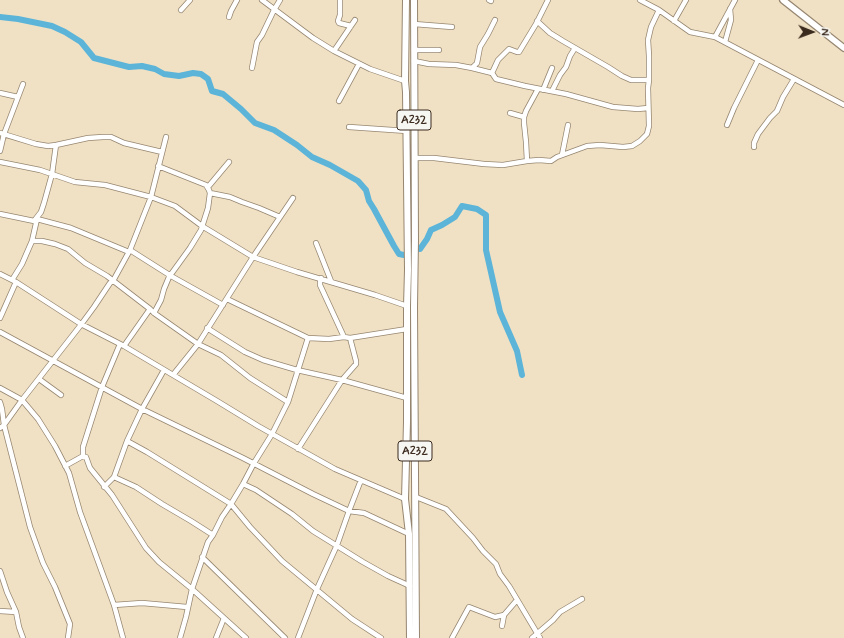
<!DOCTYPE html>
<style>
body{margin:0}
#map{position:relative;width:844px;height:638px;overflow:hidden;background:#f0e1c4;font-family:Mynerve,sans-serif}
canvas{display:block}
.north{position:absolute;left:792px;top:12px;width:40px;height:40px;-webkit-text-stroke:3px #f6f6f2;paint-order:stroke;rotate:91deg;font-size:11px;font-weight:700;line-height:16px;text-align:center;color:#3b2a1e}
.north::after{content:'';display:block;margin:auto;width:14px;height:18px;background:#3b2a1e;clip-path:polygon(50% 0,100% 100%,50% 72%,0 100%)}
</style>
<div id="map">
<canvas width="844" height="638"></canvas>
<div class="north">N</div>
</div>
<script>
const g = document.querySelector('canvas').getContext('2d');
g.lineJoin = 'round';
function shape(rows) {
  const path = new Path2D();
  for (const r of rows) {
    path.moveTo(r[0], r[1]);
    for (let i = 2; i < r.length; i += 2) path.lineTo(r[i], r[i + 1]);
  }
  return path;
}
function trace(path, color, width, dash) {
  g.strokeStyle = color;
  g.lineWidth = width;
  g.lineCap = dash ? 'butt' : 'round';
  g.setLineDash(dash || []);
  g.stroke(path);
}
function drawText(font, color, halo, rows, align = 'center') {
  g.font = font + ' Mynerve,sans-serif';
  g.lineWidth = 3;
  g.setLineDash([]);
  g.textBaseline = 'middle';
  g.strokeStyle = halo;
  g.fillStyle = color;
  for (const [text, x, y, turn = 0] of rows) {
    g.save();
    g.translate(x, y);
    g.rotate((+turn || 0) * Math.PI / 180);
    g.textAlign = isNaN(turn) ? turn : align;
    if (halo) g.strokeText(text, 0, 0);
    g.fillText(text, 0, 0);
    g.restore();
  }
}
const river = shape([
 [0,17,18,19,52,26,65,32,81,42,94,58,129,67,142,66,155,69,164,74,179,76,193,73,201,74,208,79,212,91,223,94,241,109,255,123,274,130,297,145,312,157,330,165,358,181,366,190,369,201,374,209,381,222,394,246,399,254,409,256,415,247,420,249,427,239,431,230,442,225,455,217,462,206,477,209,486,215,486,250,500,312,517,351,522,375]
]);
const minor = shape([
 [262,0,313,38,334,51,370,69,405,81],
 [340,0,340,15,338,21,339,23,351,26],
 [489,0,491,1],
 [640,0,659,10,690,32,715,37,844,105],
 [181,10,190,0],
 [229,17,231,11,237,0],
 [537,21,550,33,563,41,608,67,622,76,631,80,649,80],
 [674,21,686,0],
 [414,24,452,27],
 [715,37,735,0],
 [725,42,731,20,730,9],
 [414,50,439,50],
 [334,51,355,20],
 [414,61,429,64,456,65,472,68,492,73,496,79,525,86,566,94,613,107,638,109,648,108],
 [252,68,257,42,262,35,274,10,280,0],
 [472,68,477,63,480,47,488,34,495,20],
 [492,73,498,60,509,49,517,52,519,52,536,24,548,0],
 [543,90,552,68],
 [552,91,560,75,566,67,570,56,575,48],
 [0,93,18,97],
 [339,101,359,64],
 [510,113,524,117],
 [727,125,734,108,758,60],
 [349,127,407,131],
 [0,133,36,144,48,146,56,145,88,138,103,137,111,137,124,143,162,152],
 [754,147,754,143,758,134,770,118,777,111,783,97,794,79],
 [0,151,4,134,23,84],
 [562,155,568,125],
 [415,158,434,158,484,164,503,165,527,161,539,160,551,161,557,157,587,146,600,145,623,147,632,146,640,141,647,134,649,126,648,88,649,80,649,56,648,40,651,27,659,10],
 [527,161,526,142,524,123,524,117,526,111,538,89],
 [0,162,40,170,75,182,105,185,151,197,175,206,202,226,253,257,297,272,375,295,407,306],
 [208,187,229,162],
 [210,193,230,197,242,202,259,208,280,217],
 [0,214,34,221,37,219,71,228,129,252],
 [34,221,41,212,44,203,52,174,56,145],
 [32,241,42,241,55,244,68,249,85,263,107,276,150,309,154,313,198,344,221,355,250,378,288,402],
 [316,243,331,281],
 [130,250,171,276,223,305],
 [0,274,16,282,81,324,124,346,217,401,258,426,335,469,405,499],
 [321,278,320,282,320,285,344,337],
 [12,280,22,264,32,241,37,219],
 [227,299,308,338,329,339,344,337,350,338,407,329],
 [154,313,161,300,164,289,169,277,190,248,201,230,208,208,210,193,209,190,206,185,158,166],
 [0,318,16,282],
 [207,328,245,352,263,360,297,370,342,380,407,398],
 [0,332,142,409,243,458,313,494,349,511,364,513,409,534],
 [120,344,102,387,83,447,83,456,86,457,90,468,112,495,146,548,159,562,192,589,246,638],
 [124,346,150,309],
 [173,375,198,344,253,257,293,198],
 [39,379,61,395],
 [0,388,22,400,38,419,55,446,69,473,80,512,114,605,123,638],
 [0,402,2,409,4,425,30,527,43,563,55,587,70,624,68,638],
 [0,428,4,425,22,400,80,326,94,307,110,283,113,281,130,250,151,197,166,137],
 [127,441,147,452,231,504,250,527,282,561,352,619,381,638],
 [298,449,342,380,356,364,356,361,350,338],
 [65,466,83,456],
 [114,477,136,487,162,504,191,521,213,535],
 [243,484,256,490,292,514,313,531,363,562,388,576,410,586],
 [104,487,114,477,127,441,142,409,164,370],
 [416,497,446,509,473,538,483,551,496,564,500,574,509,586,540,638],
 [202,557,285,638],
 [0,571,7,592,16,612,19,627,23,638],
 [114,605,142,603,187,607],
 [0,611,16,612],
 [502,626,504,615,517,600],
 [180,638,186,617,192,589,208,542,213,535,222,517,231,504,243,484,254,463,272,434,288,402,308,338],
 [216,638,224,618],
 [298,638,317,589,337,545,349,511,361,480],
 [452,638,469,607,495,617,504,615],
 [532,638,553,620,560,612,582,599]
]);
const major = shape([
 [783,0,844,48]
]);
const highway = shape([
 [406,0,405,81,406,92,408,270,407,306,407,422,405,499,409,534,410,638],
 [414,0,415,240,414,307,416,638]
]);
const shields = [
 [414,120,34],
 [415,451,34]
];
const shieldNames = [
 ["A232",414,120],
 ["A232",415,451]
];
trace(river, '#5cb4d9', 6);
trace(minor, '#968671', 6);
trace(major, '#968671', 8);
trace(highway, '#968671', 8);
trace(minor, '#fff', 4.5);
trace(major, '#fff', 5.5);
trace(highway, '#fff', 6);
for (const [x, y, w] of shields) {
  const box = new Path2D();
  box.roundRect(x - w / 2, y - 10, w, 20, 3);
  g.fillStyle = '#f6f6f2';
  g.fill(box);
  trace(box, '#3b2a1e', 1);
}
drawText('bold 12px', '#3b2a1e', null, shieldNames);
</script>
